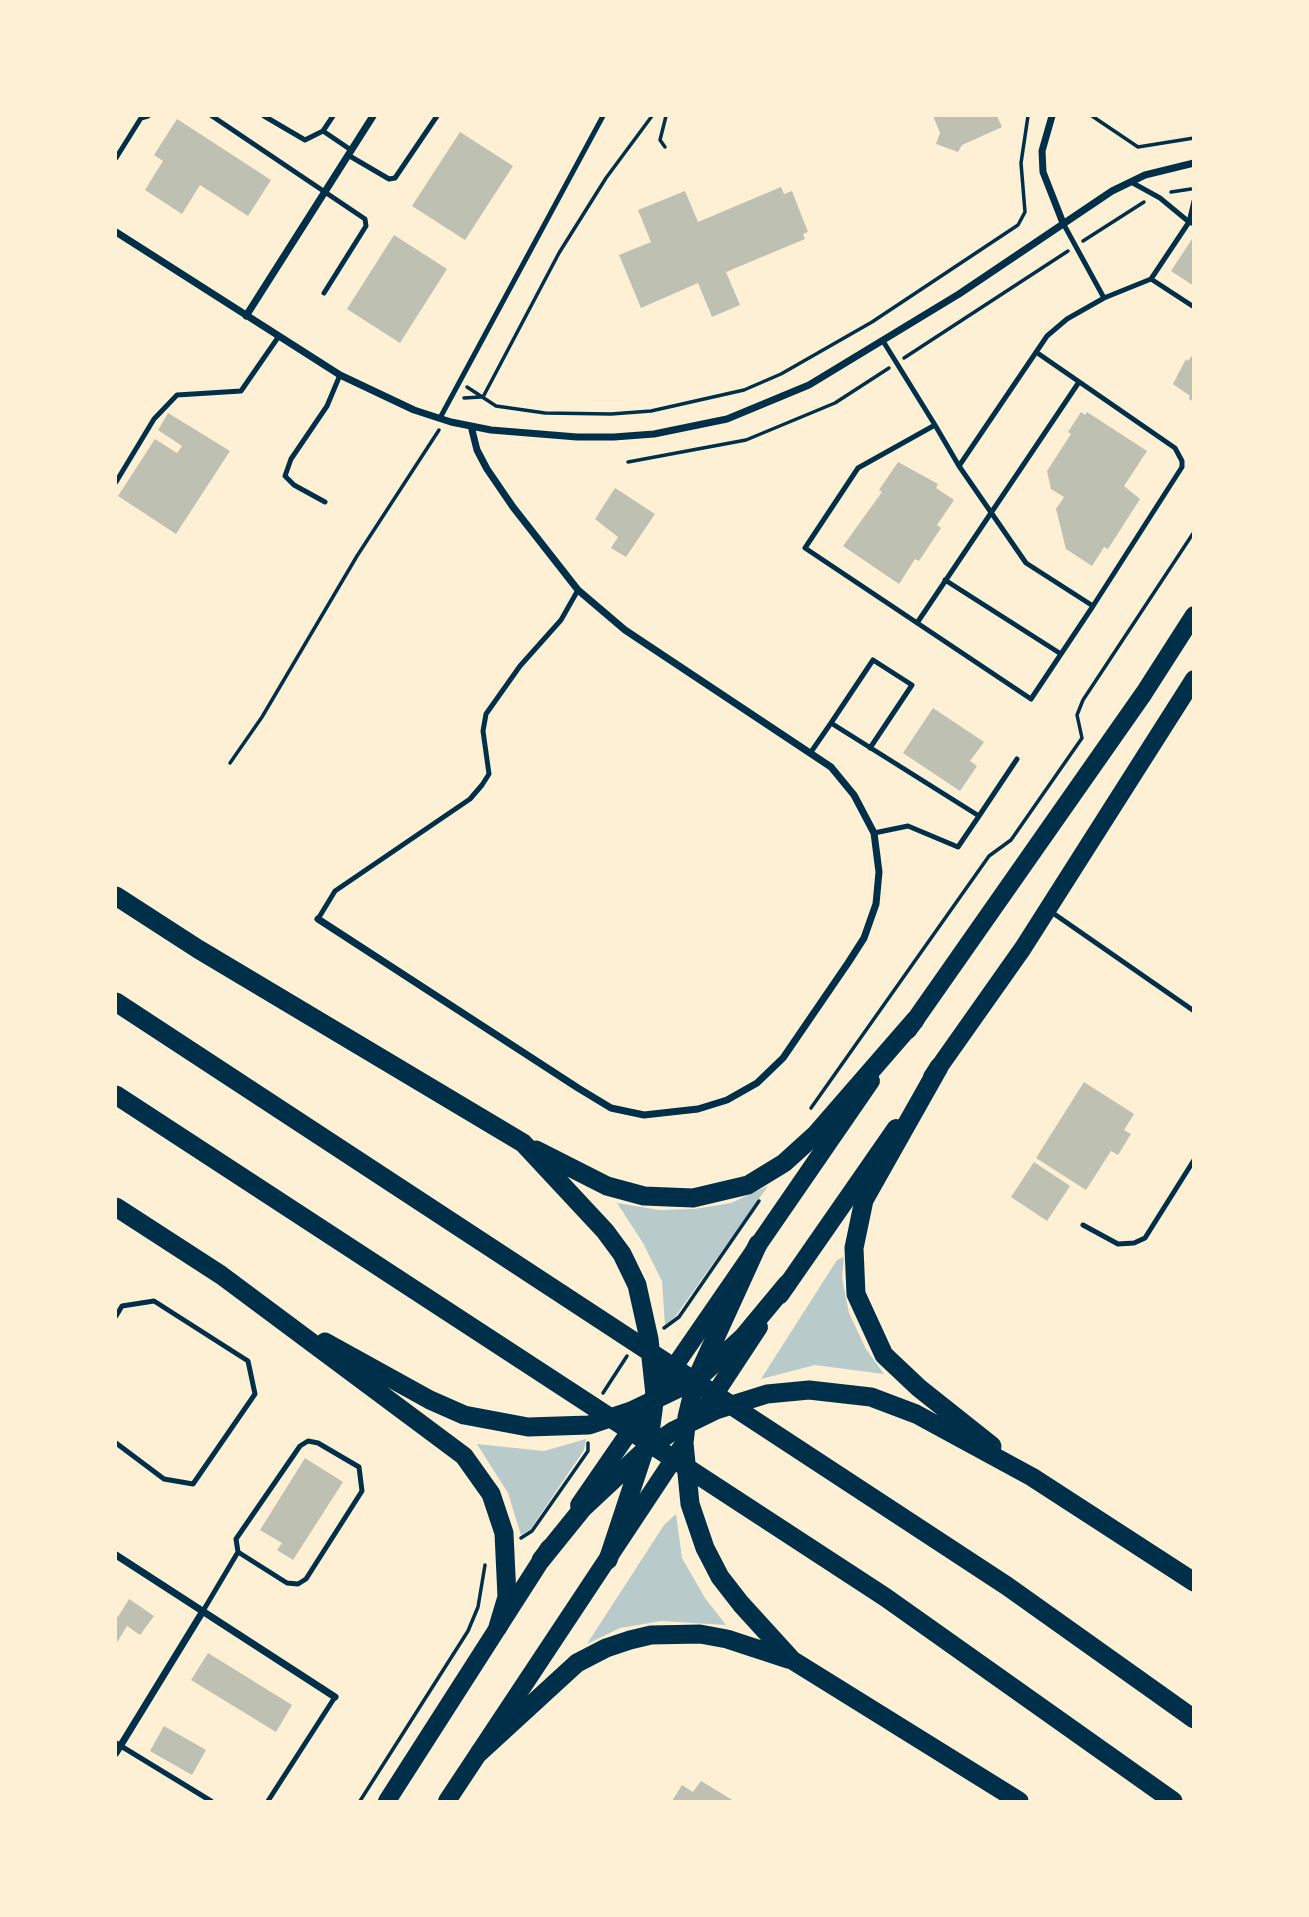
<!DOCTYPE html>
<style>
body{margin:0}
#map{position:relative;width:1309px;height:1917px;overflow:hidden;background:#fdf0d5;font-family:"Crimson Pro",serif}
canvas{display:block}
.frame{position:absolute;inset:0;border:117px solid #fdf0d5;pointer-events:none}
</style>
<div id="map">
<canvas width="1309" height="1917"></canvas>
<div class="frame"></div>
</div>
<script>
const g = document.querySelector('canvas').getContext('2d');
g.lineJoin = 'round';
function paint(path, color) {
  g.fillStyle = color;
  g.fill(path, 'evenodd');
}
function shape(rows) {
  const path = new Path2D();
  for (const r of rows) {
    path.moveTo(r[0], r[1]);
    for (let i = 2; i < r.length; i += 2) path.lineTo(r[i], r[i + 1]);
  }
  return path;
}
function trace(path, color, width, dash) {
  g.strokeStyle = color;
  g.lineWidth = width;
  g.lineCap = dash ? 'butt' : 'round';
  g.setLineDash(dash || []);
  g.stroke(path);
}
const green = shape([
 [768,1186,675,1317,665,1325,662,1281,643,1243,617,1203,659,1210,695,1209,731,1203],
 [844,1257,842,1278,849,1313,866,1349,884,1374,815,1365,761,1379,837,1260],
 [586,1439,584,1450,530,1530,521,1535,508,1493,477,1444,544,1451],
 [676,1514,682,1558,705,1598,726,1625,661,1621,620,1628,587,1644,664,1525]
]);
const building = shape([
 [933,116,997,116,1002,127,962,145,958,152,936,144,940,133],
 [177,119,271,180,248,216,200,185,182,214,145,190,163,161,154,155],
 [460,132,513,166,465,240,412,206],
 [781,187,784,194,792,191,808,232,803,234,805,239,726,272,740,305,712,317,698,283,641,308,619,255,651,242,638,210,685,191,698,222],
 [394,235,447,269,400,343,347,309],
 [1192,239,1194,240,1194,286,1171,271],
 [1194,353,1194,402,1189,399,1190,396,1173,384,1186,359,1188,361],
 [1081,412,1085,415,1087,412,1147,451,1124,486,1140,499,1108,549,1104,547,1092,566,1066,549,1056,509,1064,497,1051,489,1047,471,1071,434,1068,432],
 [168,413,230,451,176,534,118,496,155,439,177,453,182,446,158,430],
 [898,462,938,484,936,488,954,500,937,525,941,528,919,561,915,559,899,584,843,546,882,492,879,490],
 [615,488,655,514,626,557,611,548,618,537,595,519],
 [933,708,984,742,970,761,977,766,960,791,903,753],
 [1084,1082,1134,1114,1124,1130,1131,1134,1118,1155,1111,1151,1086,1190,1036,1158],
 [1034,1162,1070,1186,1047,1221,1011,1197],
 [305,1458,343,1482,293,1560,277,1550,282,1543,260,1530],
 [129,1599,154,1616,140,1635,127,1626,116,1644,116,1615,118,1617],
 [208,1653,292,1705,276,1732,191,1680],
 [164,1726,206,1750,192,1775,150,1751],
 [701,1781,734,1801,672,1801,682,1785,693,1792]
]);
const path = shape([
 [1092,116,1138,147,1194,138],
 [665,147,660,140,666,116],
 [1171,192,1191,189],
 [1083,241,1144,202],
 [904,358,1068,251],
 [467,387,496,406,545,413,611,414,651,411,744,390,781,374,872,322,1018,225,1025,212,1021,163,1028,116],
 [483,397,559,253,606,178,652,116],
 [464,398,481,397],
 [628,462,746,440,835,403,889,368],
 [230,763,262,717,357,556,439,430],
 [811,1108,989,856,1011,840,1082,738,1077,715,1083,700,1194,532],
 [664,1328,679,1317,759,1201],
 [603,1393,627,1356],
 [521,1538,532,1531,588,1451,588,1443],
 [360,1801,468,1631,478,1607,485,1565]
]);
const service = shape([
 [212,116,365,219,366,226,324,293],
 [264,116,305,140,323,131,333,116],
 [323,131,351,150],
 [348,155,389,179,395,178,437,116],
 [116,158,141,118,148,116],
 [1131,182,1160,198,1189,222,1194,201],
 [1063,223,1104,298],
 [1151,279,1189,222,1194,224],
 [883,341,935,425],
 [1036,352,1175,448,1182,461,1182,467,1093,606],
 [440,418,603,116],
 [935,425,959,466,1026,563,1093,606,1031,699,805,548,858,468,935,425],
 [959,466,1047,336,1067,319,1104,298,1151,279,1194,307],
 [116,482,154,419,177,395,241,391,279,336],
 [325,502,294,485,285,476,291,459,327,406,340,375],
 [945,580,1061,654],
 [917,623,1079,382],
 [831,723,873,660,912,685,870,748],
 [811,752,831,723,979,816,958,847,908,826,874,833],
 [979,816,1017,759],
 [1050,911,1194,1011],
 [318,919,335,891,470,799,482,785,489,774,483,731,486,714,520,666,561,620,578,590],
 [1083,1225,1118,1244,1134,1243,1145,1238,1194,1160],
 [116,1316,122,1306,154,1301,248,1361,255,1394,193,1484,164,1479,116,1443],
 [203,1611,238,1552,236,1539,300,1446,308,1441,318,1443,359,1467,362,1491,306,1579,298,1584,287,1583,238,1552],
 [116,1743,211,1801],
 [268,1801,335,1697]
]);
const minor = shape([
 [1052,116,1042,151,1043,172,1063,223],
 [116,232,340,375,414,410,451,422,491,430,577,437,614,437,654,434,727,419,809,385,959,294,1112,191,1145,175,1194,163],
 [246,316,373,116],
 [318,919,578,1088,611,1108,644,1115,698,1109,727,1100,757,1083,783,1058,848,963,864,938,876,904,879,872,874,833,854,795,831,767,625,630,578,590,513,507,487,469,477,450,471,426],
 [116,1555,335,1697],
 [116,1753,203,1611]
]);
const primary = shape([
 [908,1030,1144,693,1194,615],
 [932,1077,1023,948,1194,679],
 [780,1295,896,1128],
 [707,1406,759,1327],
 [579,1505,871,1081],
 [387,1801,549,1548],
 [447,1801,681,1448]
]);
const motorway = shape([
 [116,896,198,949,523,1143,605,1231,622,1254,637,1285,649,1339,655,1395,650,1433,608,1560],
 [116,1002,1007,1586,1194,1719],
 [939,1067,864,1200,854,1248,856,1294,884,1355,919,1388,992,1446],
 [116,1095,885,1597,1173,1801],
 [536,1150,607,1186,644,1196,693,1198,748,1185,784,1163,816,1134,915,1020],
 [116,1207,221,1275,464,1456,491,1494,504,1533,507,1597,498,1627],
 [758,1244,696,1380,687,1417,684,1443,690,1504,705,1548,720,1577,741,1604,792,1660,1019,1801],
 [325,1342,430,1400,464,1415,528,1427,589,1425,631,1411,696,1380,743,1337,787,1284],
 [541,1560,583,1508,644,1451,673,1431,716,1410,767,1394,809,1390,871,1397,916,1414,1032,1477,1194,1582],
 [480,1752,577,1663,606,1648,630,1640,651,1635,700,1634,727,1639,788,1659]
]);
paint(green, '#b9caca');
paint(building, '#bec0b2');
trace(path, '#003049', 3.5);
trace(service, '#003049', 5);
trace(minor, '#003049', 7);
trace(primary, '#003049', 18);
trace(motorway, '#003049', 19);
</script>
